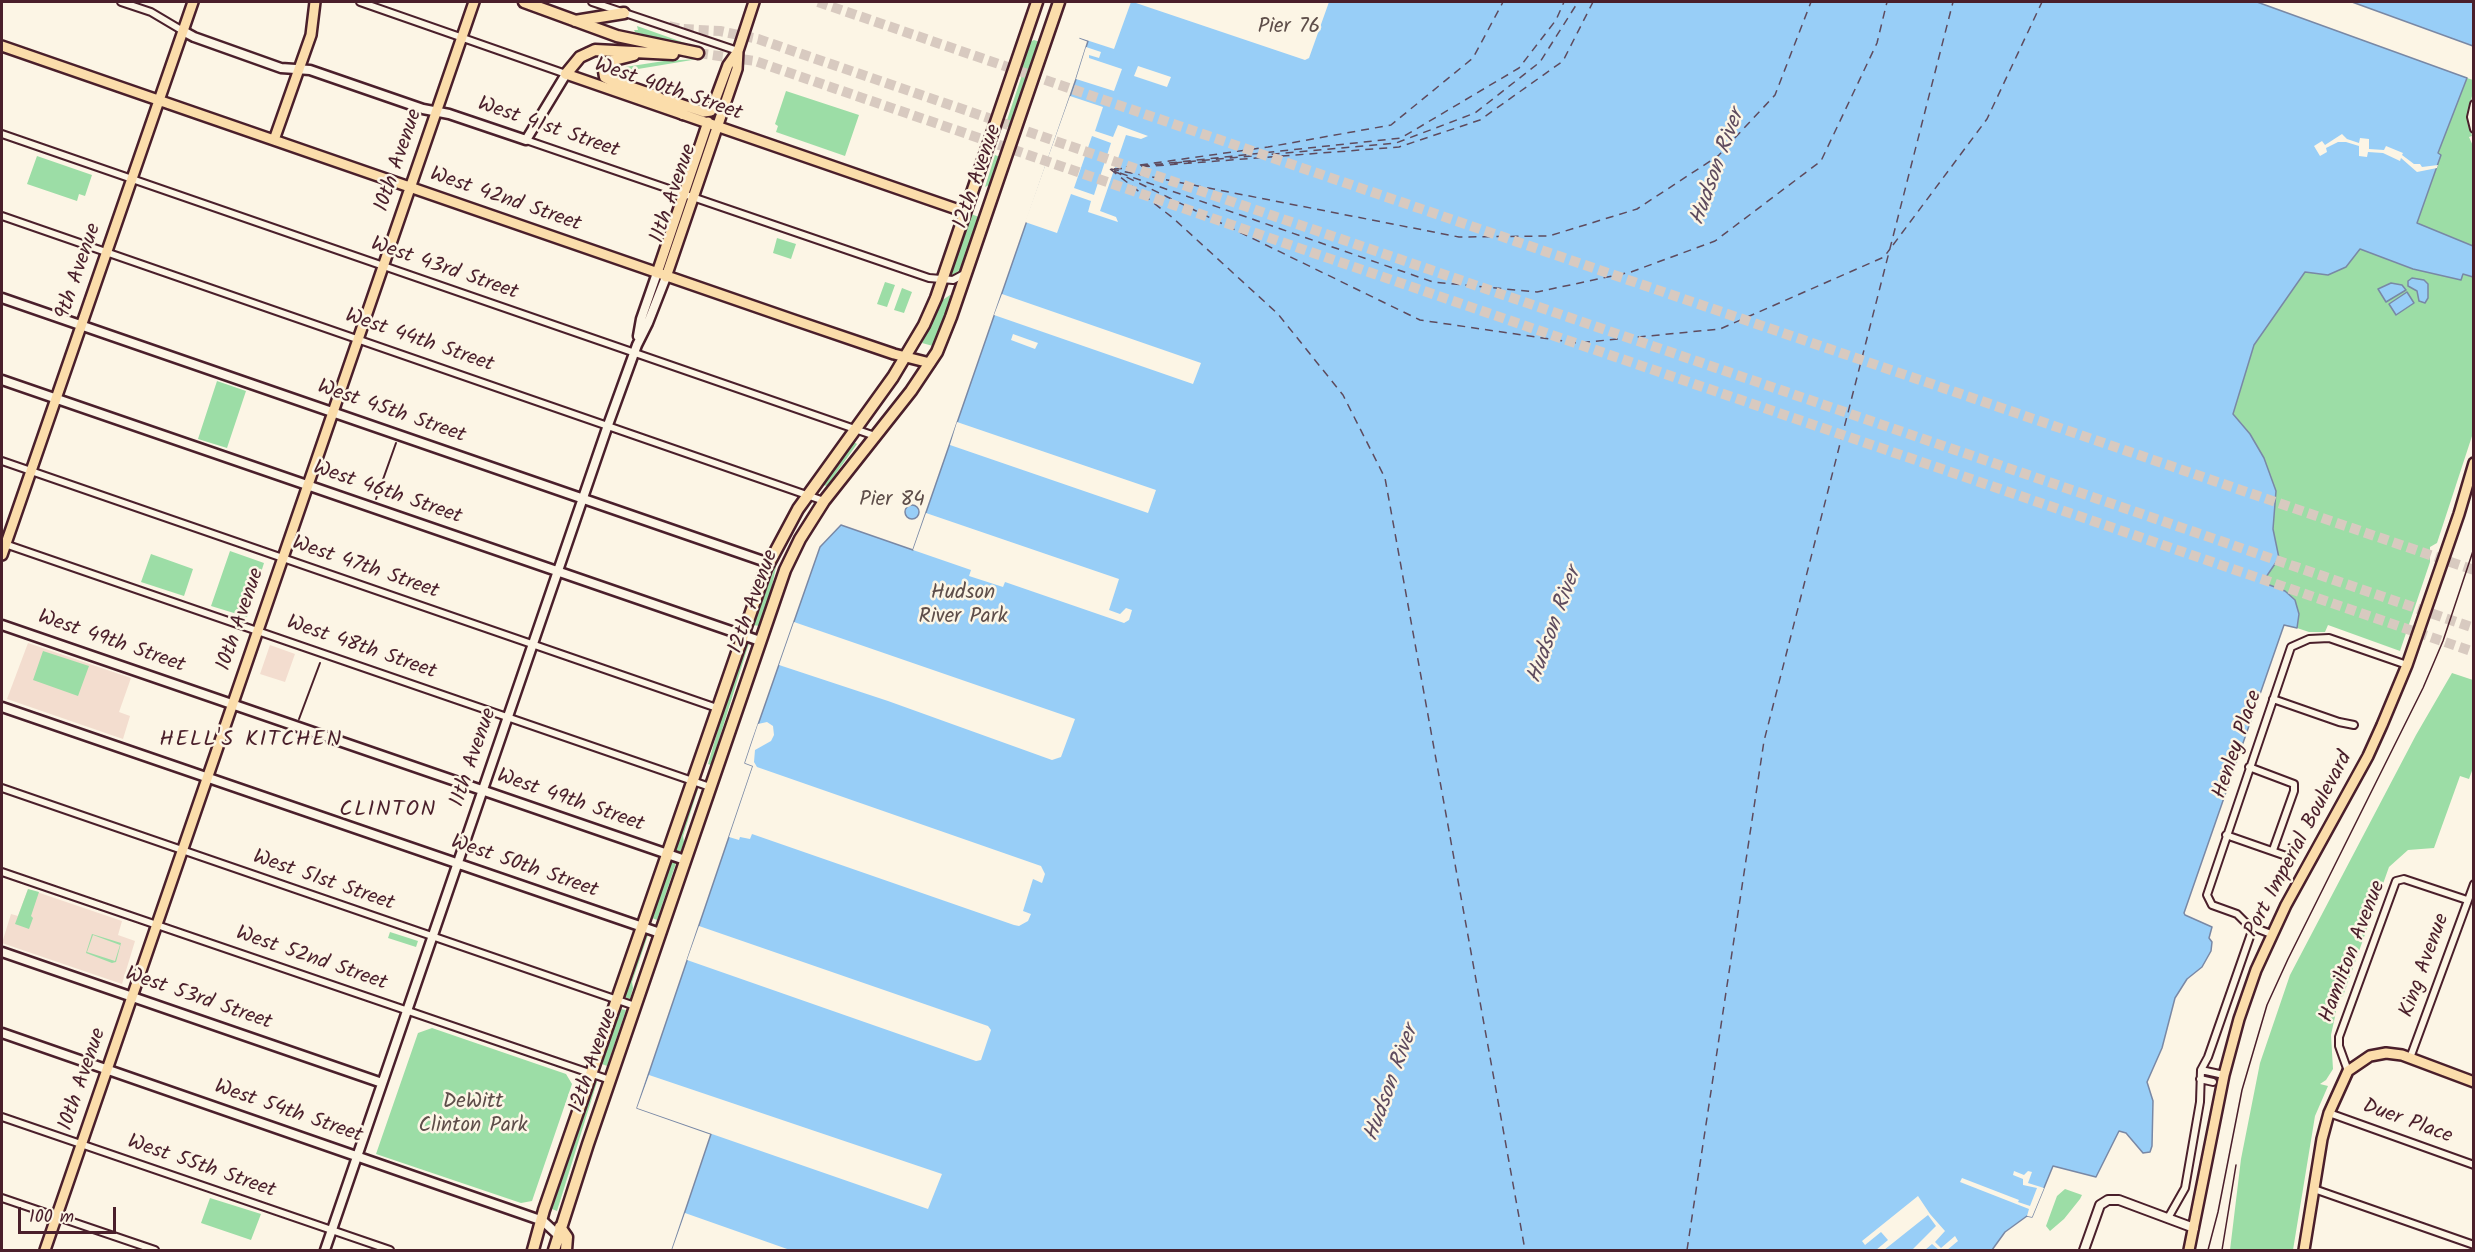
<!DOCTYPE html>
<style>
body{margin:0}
#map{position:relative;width:2475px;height:1252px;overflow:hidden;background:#fcf5e5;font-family:Kalam,sans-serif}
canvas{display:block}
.frame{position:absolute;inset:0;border:3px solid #4a1f2b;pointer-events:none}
.scale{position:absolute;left:18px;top:1207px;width:98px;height:27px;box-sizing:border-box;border:3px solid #4a1f2b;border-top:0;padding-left:8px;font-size:18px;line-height:21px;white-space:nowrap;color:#4a1f2b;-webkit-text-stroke:4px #fcf5e5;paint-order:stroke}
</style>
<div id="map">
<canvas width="2475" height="1252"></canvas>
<div class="frame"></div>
<div class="scale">100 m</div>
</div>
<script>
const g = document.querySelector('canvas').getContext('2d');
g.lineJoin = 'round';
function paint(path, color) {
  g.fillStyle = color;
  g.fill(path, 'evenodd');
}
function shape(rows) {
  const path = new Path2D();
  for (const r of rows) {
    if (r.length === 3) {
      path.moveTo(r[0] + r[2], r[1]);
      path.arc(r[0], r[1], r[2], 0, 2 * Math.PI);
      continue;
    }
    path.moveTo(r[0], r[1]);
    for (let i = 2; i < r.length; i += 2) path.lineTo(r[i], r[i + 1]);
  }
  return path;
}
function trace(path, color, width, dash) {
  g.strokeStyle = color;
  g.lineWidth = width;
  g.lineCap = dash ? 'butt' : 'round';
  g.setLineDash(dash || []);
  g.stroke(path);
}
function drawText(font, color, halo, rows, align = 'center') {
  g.font = font + ' Kalam,sans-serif';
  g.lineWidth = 5;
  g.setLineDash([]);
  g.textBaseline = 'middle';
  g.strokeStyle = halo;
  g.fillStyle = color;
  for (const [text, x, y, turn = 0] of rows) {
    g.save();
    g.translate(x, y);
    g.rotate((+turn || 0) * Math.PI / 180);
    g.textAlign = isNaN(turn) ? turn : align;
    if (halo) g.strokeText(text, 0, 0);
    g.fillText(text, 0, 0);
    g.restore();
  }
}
const built = shape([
 [28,643,131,678,119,712,130,716,123,739,7,699],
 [270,645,295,654,285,682,260,674],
 [28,889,122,921,118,935,135,941,122,984,2,943,11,914,18,916]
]);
const green = shape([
 [637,26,699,48,642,34,635,32,634,30,638,30],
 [1034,40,1040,42,1010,127,1005,126,1021,78,1022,65,1030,42],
 [698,59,626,71,625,67,664,61],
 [2467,78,2473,80,2473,92,2467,117,2472,136,2469,137,2473,146,2473,246,2417,223,2441,155,2438,153],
 [786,91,859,115,845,156,776,132,778,126,775,124],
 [995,155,1000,157,991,184,985,187],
 [37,156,92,175,85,196,79,194,77,201,27,184],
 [971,214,979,217,961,269,952,276,951,273],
 [777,238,796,244,791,259,773,253],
 [2360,249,2413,269,2461,280,2463,274,2473,277,2473,433,2437,543,2430,547,2430,562,2400,651,2328,625,2325,632,2309,632,2297,628,2299,614,2285,591,2267,584,2264,580,2279,558,2273,529,2276,491,2264,458,2250,434,2233,414,2254,345,2305,272,2328,275,2346,267],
 [885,282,895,285,887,307,877,304],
 [902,288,912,292,904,313,894,310],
 [950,295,952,296,951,299,933,346,922,343,941,301],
 [217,381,246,391,227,448,198,439],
 [854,442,857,444,827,486,823,485],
 [230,551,264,563,247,617,211,606],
 [151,554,193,569,184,596,141,582],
 [777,562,771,591,759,626,753,625],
 [747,642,749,643,711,765,708,764,724,709],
 [43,651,89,666,78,696,33,680],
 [2452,673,2473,680,2473,768,2469,779,2460,776,2434,848,2408,850,2389,867,2343,996,2336,998,2332,1005,2336,1012,2331,1035,2333,1069,2326,1080,2320,1084,2328,1086,2315,1116,2293,1250,2230,1250,2241,1159,2260,1063,2290,975,2416,735],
 [696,789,698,789,683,836,684,842,680,853,675,851],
 [671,861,676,863,657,920,652,918],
 [28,889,39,892,31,916,33,918,29,929,15,924],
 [390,932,418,941,416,947,388,938],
 [92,934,121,943,116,962,112,963,86,953],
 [93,935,120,945,115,961,87,952],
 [646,935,648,935,632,982,633,988,630,999,625,997],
 [621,1009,626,1010,607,1066,602,1064],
 [432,1028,566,1074,572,1084,532,1201,521,1203,376,1154,418,1033],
 [596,1081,597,1082,557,1211,552,1209],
 [2065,1189,2082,1195,2080,1199,2064,1219,2050,1231,2046,1226,2057,1196],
 [210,1198,261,1214,251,1240,201,1223]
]);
const water = shape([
 [1092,2,2257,2,2467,78,2438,153,2441,155,2417,223,2473,246,2473,277,2463,274,2461,280,2413,269,2360,249,2346,267,2328,275,2305,272,2254,345,2233,414,2250,434,2264,458,2276,491,2273,529,2279,558,2264,580,2267,584,2285,591,2295,600,2299,614,2297,628,2284,625,2184,913,2185,915,2212,927,2209,938,2212,942,2211,951,2202,967,2187,979,2175,998,2162,1048,2147,1082,2153,1101,2152,1146,2150,1152,2143,1153,2126,1133,2119,1131,2096,1177,2053,1166,2032,1217,2027,1216,2005,1232,1992,1250,672,1250,711,1134,637,1108,753,766,745,763,752,742,820,547,841,525,913,550,1076,79,1088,41,1080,38,1092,2],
 [2352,2,2473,2,2473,46,2352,2],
 [2412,278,2424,280,2428,284,2428,298,2425,303,2419,301,2417,291,2408,286,2408,281,2412,278],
 [2391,283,2402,285,2406,290,2386,302,2378,289,2391,283],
 [2407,292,2414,303,2396,315,2389,304,2407,292],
 [912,512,7]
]);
const pier = shape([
 [1089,2,1131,2,1114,49,1077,37],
 [1133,2,1329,2,1309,58,1305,60],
 [1086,47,1101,52,1099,58,1089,55,1089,58,1122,69,1114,91,1076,79],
 [1138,66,1171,77,1167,87,1134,76],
 [1070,96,1103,107,1095,131,1113,137,1118,125,1148,136,1141,139,1126,135,1100,211,1116,217,1118,222,1088,212,1091,201,1071,194,1057,233,1025,222],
 [1092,136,1111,143,1094,195,1074,188],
 [2342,134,2347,139,2359,143,2360,138,2369,139,2369,149,2384,150,2386,146,2403,153,2402,155,2414,164,2420,164,2422,167,2438,165,2437,168,2417,172,2401,158,2400,161,2383,153,2368,152,2367,157,2359,156,2359,146,2346,142,2338,142,2326,148,2327,152,2320,156,2314,146,2322,141,2325,145],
 [1002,294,1201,363,1193,384,994,315],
 [1013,334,1038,343,1035,349,1011,340],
 [957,422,1156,490,1148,513,950,445],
 [926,513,1119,579,1109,610,1120,614,1126,608,1132,610,1129,620,1124,623,1005,582,1003,587,969,576,971,570,913,550],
 [794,622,1075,719,1061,757,1052,760,888,701,779,665],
 [767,722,773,726,774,735,771,741,755,750,754,762,757,767,1041,866,1045,874,1042,883,1033,879,1023,911,1031,914,1028,921,1019,926,1014,925,752,834,750,839,740,837,739,840,729,837,753,766,745,763,758,724],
 [699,926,988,1026,991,1030,981,1060,976,1061,687,960],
 [649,1075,942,1174,928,1209,637,1108],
 [2014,1171,2024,1175,2028,1171,2032,1172,2028,1183,2044,1188,2032,1217,2027,1216,2029,1209,1960,1182,1962,1178,2019,1200,2018,1202,2030,1206,2037,1188,2023,1185,2023,1179,2013,1175],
 [1918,1196,1930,1214,1945,1231,1935,1242,1941,1248,1955,1236,1958,1241,1947,1250,1939,1250,1932,1244,1925,1250,1914,1250,1913,1249,1936,1226,1928,1215,1884,1250,1876,1250,1888,1240,1881,1232,1865,1245,1862,1241],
 [685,1213,790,1250,672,1250]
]);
const ferry = shape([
 [1174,163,1396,143,1475,113,1540,62,1578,2],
 [1141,166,1401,138,1519,68,1556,20,1564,2],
 [1126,167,1268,147,1391,125,1473,58,1503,2],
 [1110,169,1173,218,1278,314,1343,395,1385,478,1525,1250],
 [1111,169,1459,237,1549,236,1637,209,1718,156,1775,95,1811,2],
 [1114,169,1399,147,1480,120,1563,61,1593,2],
 [1114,171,1420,320,1577,343,1720,329,1884,257,1890,249],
 [1120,173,1433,282,1537,292,1631,272,1715,241,1821,161,1877,43,1887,2],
 [1893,245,1987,119,2042,2],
 [1687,1250,1764,741,1953,2]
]);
const motorwayTunnel = shape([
 [818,2,2474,570],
 [669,26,682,29,720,31,758,39,2474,628],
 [698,53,755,61,2474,652]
]);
const minor = shape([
 [121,2,151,12,183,31],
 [360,2,566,74],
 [592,2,738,51],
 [2474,104,2471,117,2474,129],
 [2,134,875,436],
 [526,140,929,278,953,280,966,273],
 [2,216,824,501],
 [2,461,717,708],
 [2,543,710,787],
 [2273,699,2339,722,2354,725],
 [2249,767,2294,784,2294,791,2273,850],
 [2,788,635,1006],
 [2226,835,2289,857],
 [2,872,610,1080],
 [2271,934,2248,925,2237,914,2212,905,2207,895,2291,647,2309,639,2329,638,2407,665],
 [2410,1058,2474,884],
 [2201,1070,2224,1075],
 [2348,1071,2339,1046,2339,1037,2396,881,2404,879,2467,900],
 [2200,1079,2213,1082],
 [2329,1113,2474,1165],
 [2,1117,390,1250],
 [2314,1189,2474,1245],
 [2,1198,155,1250],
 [2168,1218,2185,1188,2200,1102,2201,1070,2208,1057,2253,928]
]);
const tertiary = shape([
 [2084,1250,2100,1205,2108,1200,2119,1200,2194,1228]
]);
const secondary = shape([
 [183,31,194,37,281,68,310,70,423,109,449,114,526,140,566,74],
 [2,298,769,563],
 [638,336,641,319,657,273],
 [2,380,760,641],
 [2,625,685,860],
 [2,707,660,933],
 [2,952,382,1083],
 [2,1033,543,1221,558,1235],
 [325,1250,608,425,637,345,648,323,666,277]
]);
const primary = shape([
 [2,46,794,320,894,354,930,363],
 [566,74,965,212],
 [665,99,704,112,711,111,728,65,738,51],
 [274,140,311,35,315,2],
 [657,273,708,122],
 [666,277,737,69,738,51,754,2],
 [2,555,193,2],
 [45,1250,474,2],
 [2189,1250,2224,1075,2239,1019,2256,970,2286,905,2368,756,2382,725,2407,665,2459,514,2474,463],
 [2304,1250,2322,1139,2329,1113,2348,1071,2370,1056,2386,1053,2402,1055,2474,1082]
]);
const trunk = shape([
 [560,1227,567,1237,566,1250],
 [533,1250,544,1210,766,569,798,509,893,377,924,325,936,298,1037,2],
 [554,1250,588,1144,785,570,800,539,824,501,911,391,937,352,951,317,1059,2]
]);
const motorway = shape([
 [524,2,617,36,698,53],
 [575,21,624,13],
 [634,55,614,60,607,64,604,71,605,77,612,81,656,96,683,114],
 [566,74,580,57,595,50,673,54]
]);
const tram = shape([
 [2208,1250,2218,1212,2242,1090,2267,1005,2288,959,2423,688,2443,641,2474,548],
 [2222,1250,2236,1165]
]);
const rail = shape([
 [376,499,396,443],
 [299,719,320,663]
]);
const parkNames = [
 ["Pier 76",1289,28],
 ["Pier 84",892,501],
 ["Hudson",963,594],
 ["River Park",963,618],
 ["DeWitt",473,1103],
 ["Clinton Park",473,1127]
];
const streetNames = [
 ["West 40th Street",668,91,19],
 ["West 41st Street",548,129,19],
 ["10th Avenue",400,161,-71],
 ["12th Avenue",979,177,-71],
 ["11th Avenue",675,194,-71],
 ["West 42nd Street",505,201,19],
 ["West 43rd Street",444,270,19],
 ["9th Avenue",80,272,-71],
 ["West 44th Street",419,342,19],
 ["West 45th Street",391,413,19],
 ["West 46th Street",387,494,19],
 ["West 47th Street",365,569,19],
 ["12th Avenue",755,602,-70],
 ["10th Avenue",242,620,-71],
 ["West 49th Street",111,643,19],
 ["West 48th Street",361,649,19],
 ["Henley Place",2239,745,-71],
 ["11th Avenue",475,758,-71],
 ["West 49th Street",570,802,19],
 ["Port Imperial Boulevard",2300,845,-62],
 ["West 50th Street",524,868,19],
 ["West 51st Street",323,882,19],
 ["Hamilton Avenue",2354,952,-69],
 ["West 52nd Street",311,960,19],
 ["King Avenue",2426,966,-70],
 ["West 53rd Street",198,1000,19],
 ["12th Avenue",595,1061,-71],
 ["10th Avenue",84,1080,-71],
 ["West 54th Street",288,1113,19],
 ["Duer Place",2407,1123,20],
 ["West 55th Street",201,1168,19]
];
const waterNames = [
 ["Hudson River",1719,168,-70],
 ["Hudson River",1556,626,-70],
 ["Hudson River",1393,1084,-70]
];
const neighbourhoodNames = [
 ["HELL'S KITCHEN",251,741],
 ["CLINTON",388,811]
];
paint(built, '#f3ddcf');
paint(green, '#9cdda6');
paint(water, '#98cef7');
trace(water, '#7988a5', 1.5);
paint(pier, '#fcf5e5');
trace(ferry, '#5e4b5e', 1.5, [8, 6]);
trace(motorwayTunnel, '#d8cac0', 10, [10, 5]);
trace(minor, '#4a1f2b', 10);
trace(tertiary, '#4a1f2b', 12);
trace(secondary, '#4a1f2b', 13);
trace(primary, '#4a1f2b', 14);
trace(trunk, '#4a1f2b', 15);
trace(motorway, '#4a1f2b', 15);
trace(minor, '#fcf5e5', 6);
trace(tertiary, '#fcf5e5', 8);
trace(secondary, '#fcf5e5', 8);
trace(primary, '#fbddab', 9);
trace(trunk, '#fbddab', 10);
trace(motorway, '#fbddab', 10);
trace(tram, '#4a1f2b', 1.5);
trace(rail, '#4a1f2b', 2);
drawText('21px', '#5e4e4a', '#fcf5e5', parkNames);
drawText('21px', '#4a1f2b', '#fcf5e5', streetNames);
drawText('italic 22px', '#5e4b5e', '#fcf5e5', waterNames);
g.letterSpacing = '1.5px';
drawText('22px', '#4a1f2b', '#fcf5e5', neighbourhoodNames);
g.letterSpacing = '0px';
</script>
